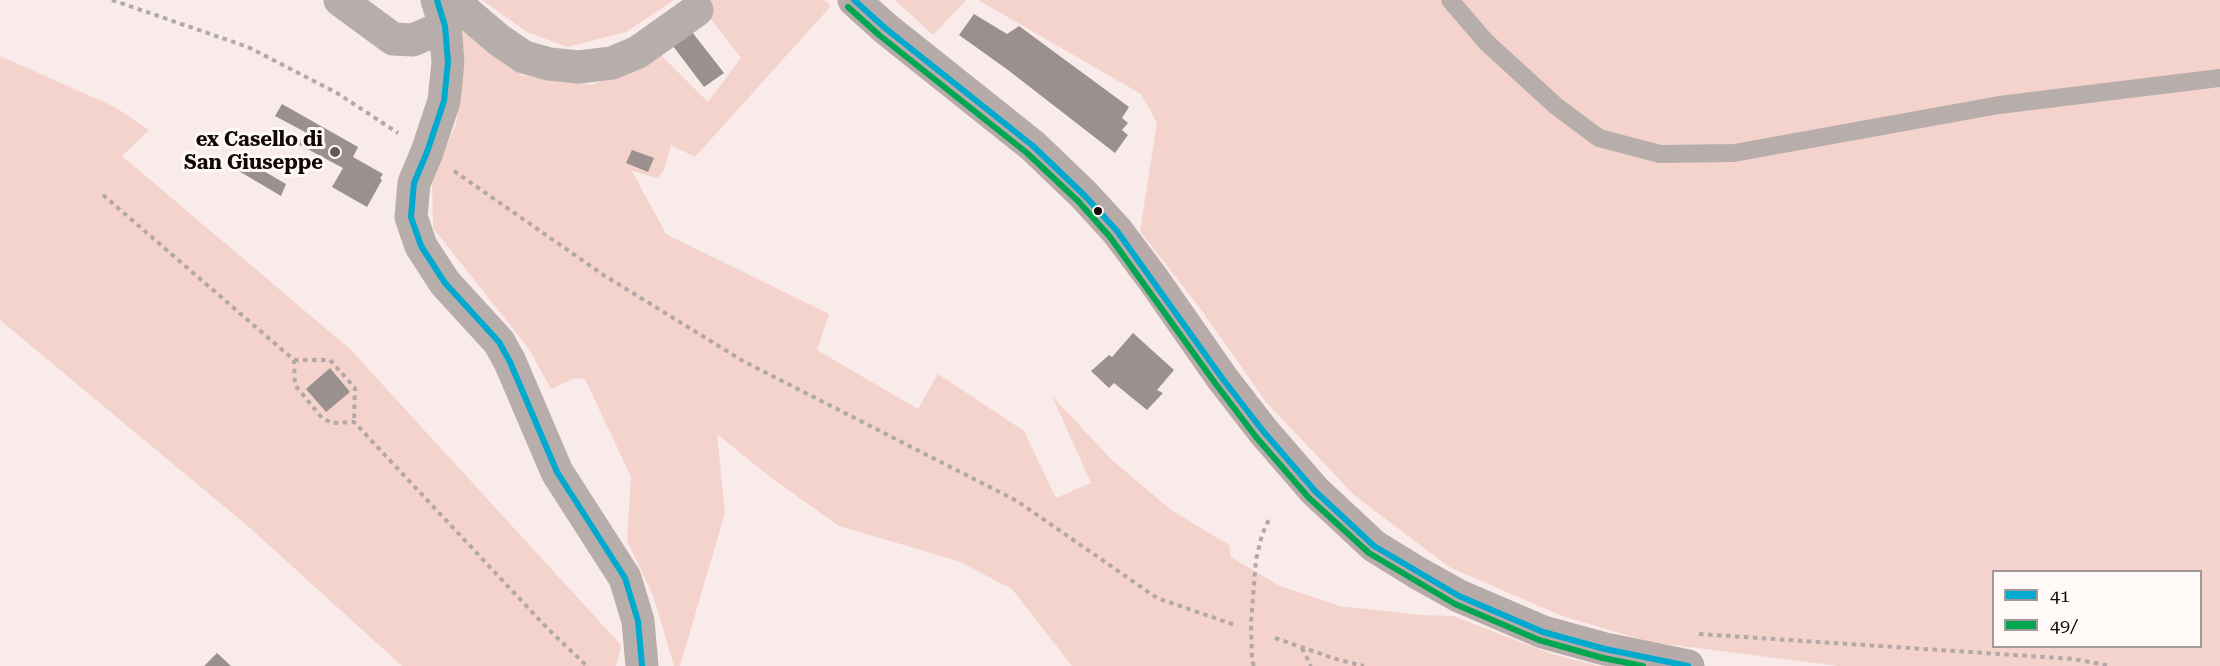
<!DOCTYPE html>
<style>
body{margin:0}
#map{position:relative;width:2220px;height:666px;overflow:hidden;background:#f8ebe9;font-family:"Roboto Serif",serif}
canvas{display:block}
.legend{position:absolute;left:1992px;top:570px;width:210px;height:78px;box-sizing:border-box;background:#fff9f8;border:2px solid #a09998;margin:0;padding:8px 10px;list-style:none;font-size:18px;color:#120907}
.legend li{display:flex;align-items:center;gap:12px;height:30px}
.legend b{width:30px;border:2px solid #a09998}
</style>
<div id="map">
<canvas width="2220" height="666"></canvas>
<ul class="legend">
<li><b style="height:8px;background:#00a9ce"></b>41</li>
<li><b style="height:8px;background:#00a651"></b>49/</li>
</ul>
</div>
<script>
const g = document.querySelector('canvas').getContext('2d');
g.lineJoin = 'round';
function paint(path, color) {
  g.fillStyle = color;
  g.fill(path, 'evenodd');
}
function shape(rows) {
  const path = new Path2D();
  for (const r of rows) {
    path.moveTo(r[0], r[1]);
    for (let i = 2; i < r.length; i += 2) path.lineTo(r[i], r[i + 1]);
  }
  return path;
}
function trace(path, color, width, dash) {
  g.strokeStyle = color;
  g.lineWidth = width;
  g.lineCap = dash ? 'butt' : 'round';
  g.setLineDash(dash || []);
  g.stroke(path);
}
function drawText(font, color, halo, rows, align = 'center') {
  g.font = font + ' "Roboto Serif",serif';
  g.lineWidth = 6;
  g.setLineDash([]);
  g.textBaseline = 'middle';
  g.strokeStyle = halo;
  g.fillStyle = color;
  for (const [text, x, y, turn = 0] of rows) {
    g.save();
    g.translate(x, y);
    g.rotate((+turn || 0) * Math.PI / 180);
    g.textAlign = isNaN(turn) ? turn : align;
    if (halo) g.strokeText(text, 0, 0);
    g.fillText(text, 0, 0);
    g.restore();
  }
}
const green = shape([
 [482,0,674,0,626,32,567,47,527,32],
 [696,0,824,0,831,6,695,157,671,145,664,170,658,178,632,171,666,234,829,314,817,350,918,409,938,374,1024,431,1056,498,1091,483,1052,396,1111,459,1171,510,1229,545,1231,557,1280,586,1340,606,1421,615,1453,616,1552,654,1599,666,1072,666,1012,589,958,561,839,526,770,477,717,434,725,513,680,666,674,666,653,595,627,541,631,477,585,379,575,378,551,389,529,349,433,228,432,179,456,124,465,61,459,24,521,75,592,85,661,55,708,102,741,58],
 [895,0,966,0,933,35],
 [978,0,2220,0,2220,666,1839,666,1650,642,1562,616,1449,567,1354,495,1266,402,1202,311,1140,231,1157,123,1141,94],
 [1994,572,2200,572,2200,646,1994,646],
 [0,56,115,107,149,130,122,156,350,349,621,645,616,666,402,666,250,528,0,320]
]);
const building = shape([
 [974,14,1007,34,1019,26,1129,107,1122,118,1128,123,1122,130,1128,135,1115,153,1008,70,959,35],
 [689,28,724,73,704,87,670,42],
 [282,104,358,147,353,157,383,174,380,178,382,180,367,207,332,187,343,168,298,144,305,132,275,116],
 [632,150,654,158,648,172,626,163],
 [238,156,286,184,281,196,232,167],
 [1133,333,1174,370,1157,390,1163,393,1147,410,1114,383,1109,388,1091,371,1109,355,1112,357],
 [330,368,350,392,326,412,306,389],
 [217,653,231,666,204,666]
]);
const path = shape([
 [112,0,248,47,337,93,398,133],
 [454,171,602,274,743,361,1017,501,1157,598,1235,625],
 [103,195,294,360,295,385,322,418,332,423,354,422,547,628,587,666],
 [294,360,330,360,355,388,354,422],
 [1699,634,2074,659,2111,666],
 [1275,638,1339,660,1364,666],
 [1302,648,1311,666],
 [1254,666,1252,661,1251,622,1256,560,1262,535,1269,519]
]);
const service = shape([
 [1450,0,1486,42,1556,106,1599,138,1660,154,1734,153,1999,105,2220,78]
]);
const minor = shape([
 [340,0,393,39,413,40,445,26],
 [452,0,499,40,524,57,549,64,579,67,612,63,638,52,697,10]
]);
const tertiary = shape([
 [437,0,445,26,448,62,444,101,427,152,414,183,411,217,421,246,445,283,499,342,510,362,557,472,625,578,638,621,642,666]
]);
const secondary = shape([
 [854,0,885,28,1033,146,1084,195,1117,231,1153,279,1222,378,1263,431,1315,491,1374,546,1416,572,1459,596,1543,632,1605,649,1688,666]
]);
const bus1 = shape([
 [437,0,445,26,448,62,444,101,427,152,414,183,411,217,421,246,445,283,499,342,510,362,557,472,625,578,638,621,642,666],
 [854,0,885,28,1033,146,1084,195,1117,231,1222,378,1263,431,1315,491,1374,546,1459,596,1543,632,1605,649,1688,666]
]);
const bus2 = shape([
 [848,7,879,35,1027,153,1078,201,1110,237,1215,383,1256,437,1309,498,1369,553,1455,604,1539,640,1603,658,1643,666]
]);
const markers = [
 [335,152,6,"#625856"],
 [1098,211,5,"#120907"]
];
const poiNames = [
 ["ex Casello di",323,140],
 ["San Giuseppe",323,163]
];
paint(green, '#f4d3cc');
paint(building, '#9a908e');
trace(path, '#b2a8a7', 4, [4.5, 4.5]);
trace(service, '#b7adab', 18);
trace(minor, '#b7adab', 33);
trace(tertiary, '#b7adab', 33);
trace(secondary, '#b7aba9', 33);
trace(bus1, '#00a9ce', 6);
trace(bus2, '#00a651', 6);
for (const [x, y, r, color] of markers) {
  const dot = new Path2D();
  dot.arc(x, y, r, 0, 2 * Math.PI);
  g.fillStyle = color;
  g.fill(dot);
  trace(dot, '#fff9f8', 2);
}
drawText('bold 20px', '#120907', '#fff9f8', poiNames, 'right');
</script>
